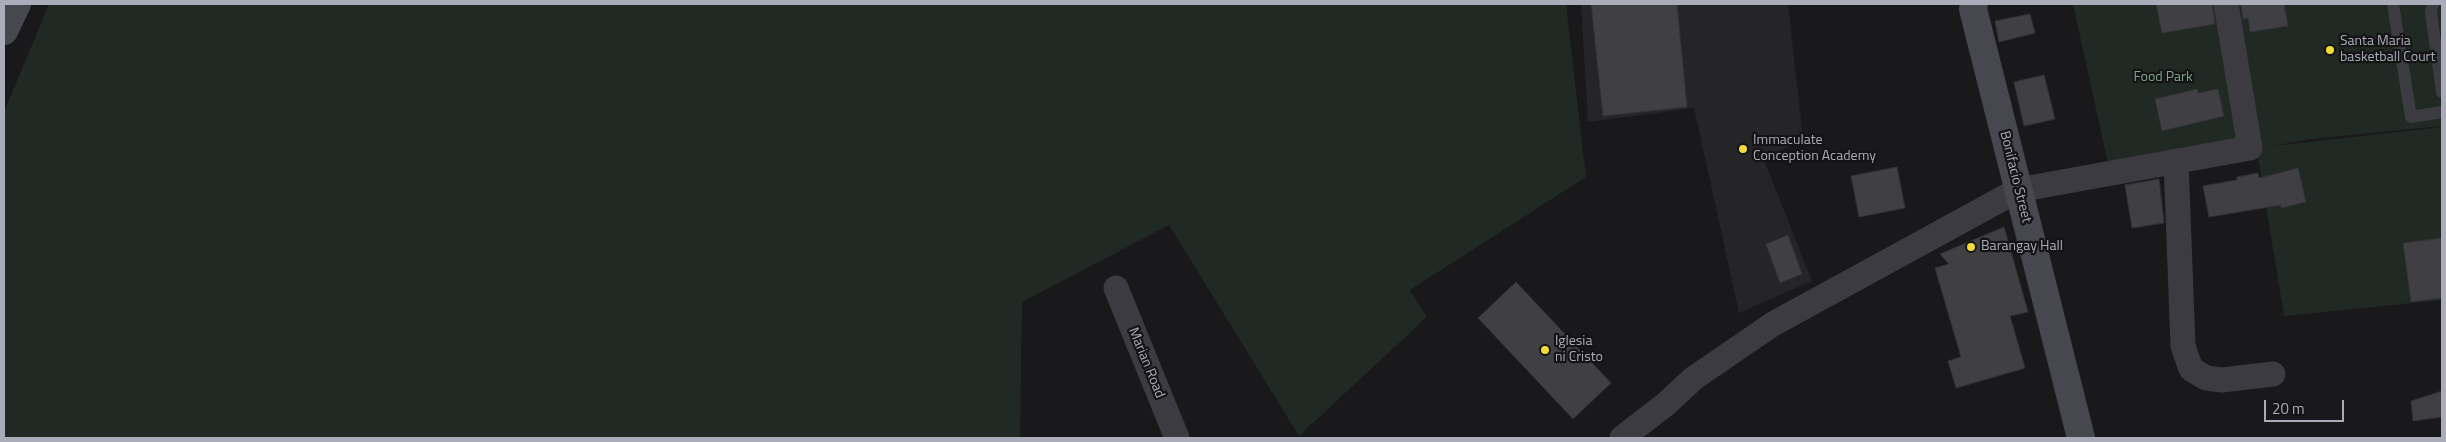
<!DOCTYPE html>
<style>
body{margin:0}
#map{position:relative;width:2446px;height:442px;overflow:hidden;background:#19181a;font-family:"Titillium Web",sans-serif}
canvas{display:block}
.frame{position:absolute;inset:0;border:5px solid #aaacba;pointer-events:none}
.scale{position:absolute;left:2264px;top:400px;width:80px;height:22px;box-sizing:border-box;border:2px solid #aaacba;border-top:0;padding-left:6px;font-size:15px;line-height:18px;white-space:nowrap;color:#aaacba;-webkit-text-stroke:4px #141315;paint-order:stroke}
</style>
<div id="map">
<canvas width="2446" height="442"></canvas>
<div class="frame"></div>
<div class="scale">20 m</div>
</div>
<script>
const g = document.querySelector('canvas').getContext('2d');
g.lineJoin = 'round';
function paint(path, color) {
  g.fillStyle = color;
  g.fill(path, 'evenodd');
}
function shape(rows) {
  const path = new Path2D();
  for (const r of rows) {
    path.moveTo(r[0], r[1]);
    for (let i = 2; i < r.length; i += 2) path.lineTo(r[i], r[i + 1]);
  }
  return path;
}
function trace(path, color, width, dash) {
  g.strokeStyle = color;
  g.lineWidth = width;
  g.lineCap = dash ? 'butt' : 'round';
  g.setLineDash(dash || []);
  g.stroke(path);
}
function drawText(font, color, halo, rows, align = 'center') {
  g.font = font + ' "Titillium Web",sans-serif';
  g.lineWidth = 4.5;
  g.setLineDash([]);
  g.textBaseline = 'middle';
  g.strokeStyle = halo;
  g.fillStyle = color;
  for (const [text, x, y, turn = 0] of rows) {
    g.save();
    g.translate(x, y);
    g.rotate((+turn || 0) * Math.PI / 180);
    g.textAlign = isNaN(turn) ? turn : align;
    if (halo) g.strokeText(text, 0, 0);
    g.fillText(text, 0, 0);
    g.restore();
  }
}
const built = shape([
 [1581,4,1788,4,1803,138,1764,160,1812,281,1739,313,1694,108,1588,122]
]);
const green = shape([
 [49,4,1566,4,1586,177,1410,290,1427,317,1299,436,1169,225,1022,302,1020,438,4,438,4,112],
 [2073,4,2222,4,2249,143,2110,173],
 [2233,4,2442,4,2442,126,2312,139,2272,146,2442,127,2442,300,2284,316]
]);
const building = shape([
 [1591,4,1677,4,1687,107,1603,116,1591,4],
 [2156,4,2212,4,2215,24,2162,33,2156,4],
 [2241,4,2284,4,2288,26,2250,32,2248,18,2243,19,2241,4],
 [2030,14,2035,33,1999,42,1995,21,2030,14],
 [2044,75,2055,119,2024,126,2014,82,2044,75],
 [2197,89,2198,93,2218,89,2224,116,2162,131,2155,99,2197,89],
 [1897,167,1905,208,1859,217,1851,176,1897,167],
 [2298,168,2306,202,2281,208,2281,205,2209,217,2203,186,2237,180,2237,177,2258,173,2259,178,2298,168],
 [2159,179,2164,223,2132,228,2125,185,2159,179],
 [2004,227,2028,312,2010,316,2025,368,1956,388,1948,361,1961,357,1935,268,1949,264,1940,254,2004,227],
 [1788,235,1802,274,1780,283,1766,244,1788,235],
 [2442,238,2442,298,2411,302,2403,243,2442,238],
 [1516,282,1611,383,1573,419,1478,318,1516,282],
 [2442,391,2442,417,2413,421,2411,401,2442,391]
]);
const lane = shape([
 [2393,4,2411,117,2442,112],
 [2433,4,2431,12,2442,92]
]);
const street = shape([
 [2176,161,2183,346,2191,369,2206,378,2222,380,2273,374],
 [1116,288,1177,438],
 [1622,438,1666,404,1694,378,1773,324,2018,190,2250,148,2226,4]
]);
const secondary = shape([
 [1974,4,1973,9,2081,438],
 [4,31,17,4]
]);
const markers = [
 [2330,50,5,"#f4db37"],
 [1743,149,5,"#f4db37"],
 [1971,247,5,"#f4db37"],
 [1545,350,5,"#f4db37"]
];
const poiNames = [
 ["Santa Maria",2340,42],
 ["basketball Court",2340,58],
 ["Immaculate",1753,141],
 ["Conception Academy",1753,157],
 ["Barangay Hall",1981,247],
 ["Iglesia",1555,342],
 ["ni Cristo",1555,358]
];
const parkNames = [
 ["Food Park",2163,78]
];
const streetNames = [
 ["Bonifacio Street",2015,177,76],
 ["Marian Road",1146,363,68]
];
paint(built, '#252427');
paint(green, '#202923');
paint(building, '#404044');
trace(building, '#333236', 1);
trace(lane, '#3b3b41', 12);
trace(street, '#3b3b41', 25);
trace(secondary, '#474750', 28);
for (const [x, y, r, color] of markers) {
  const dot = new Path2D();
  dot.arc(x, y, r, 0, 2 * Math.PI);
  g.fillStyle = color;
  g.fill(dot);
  trace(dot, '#141315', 2);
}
drawText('14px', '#aaacba', '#141315', poiNames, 'left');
drawText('14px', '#81a58b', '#141315', parkNames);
drawText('14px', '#aaacba', '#141315', streetNames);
</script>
